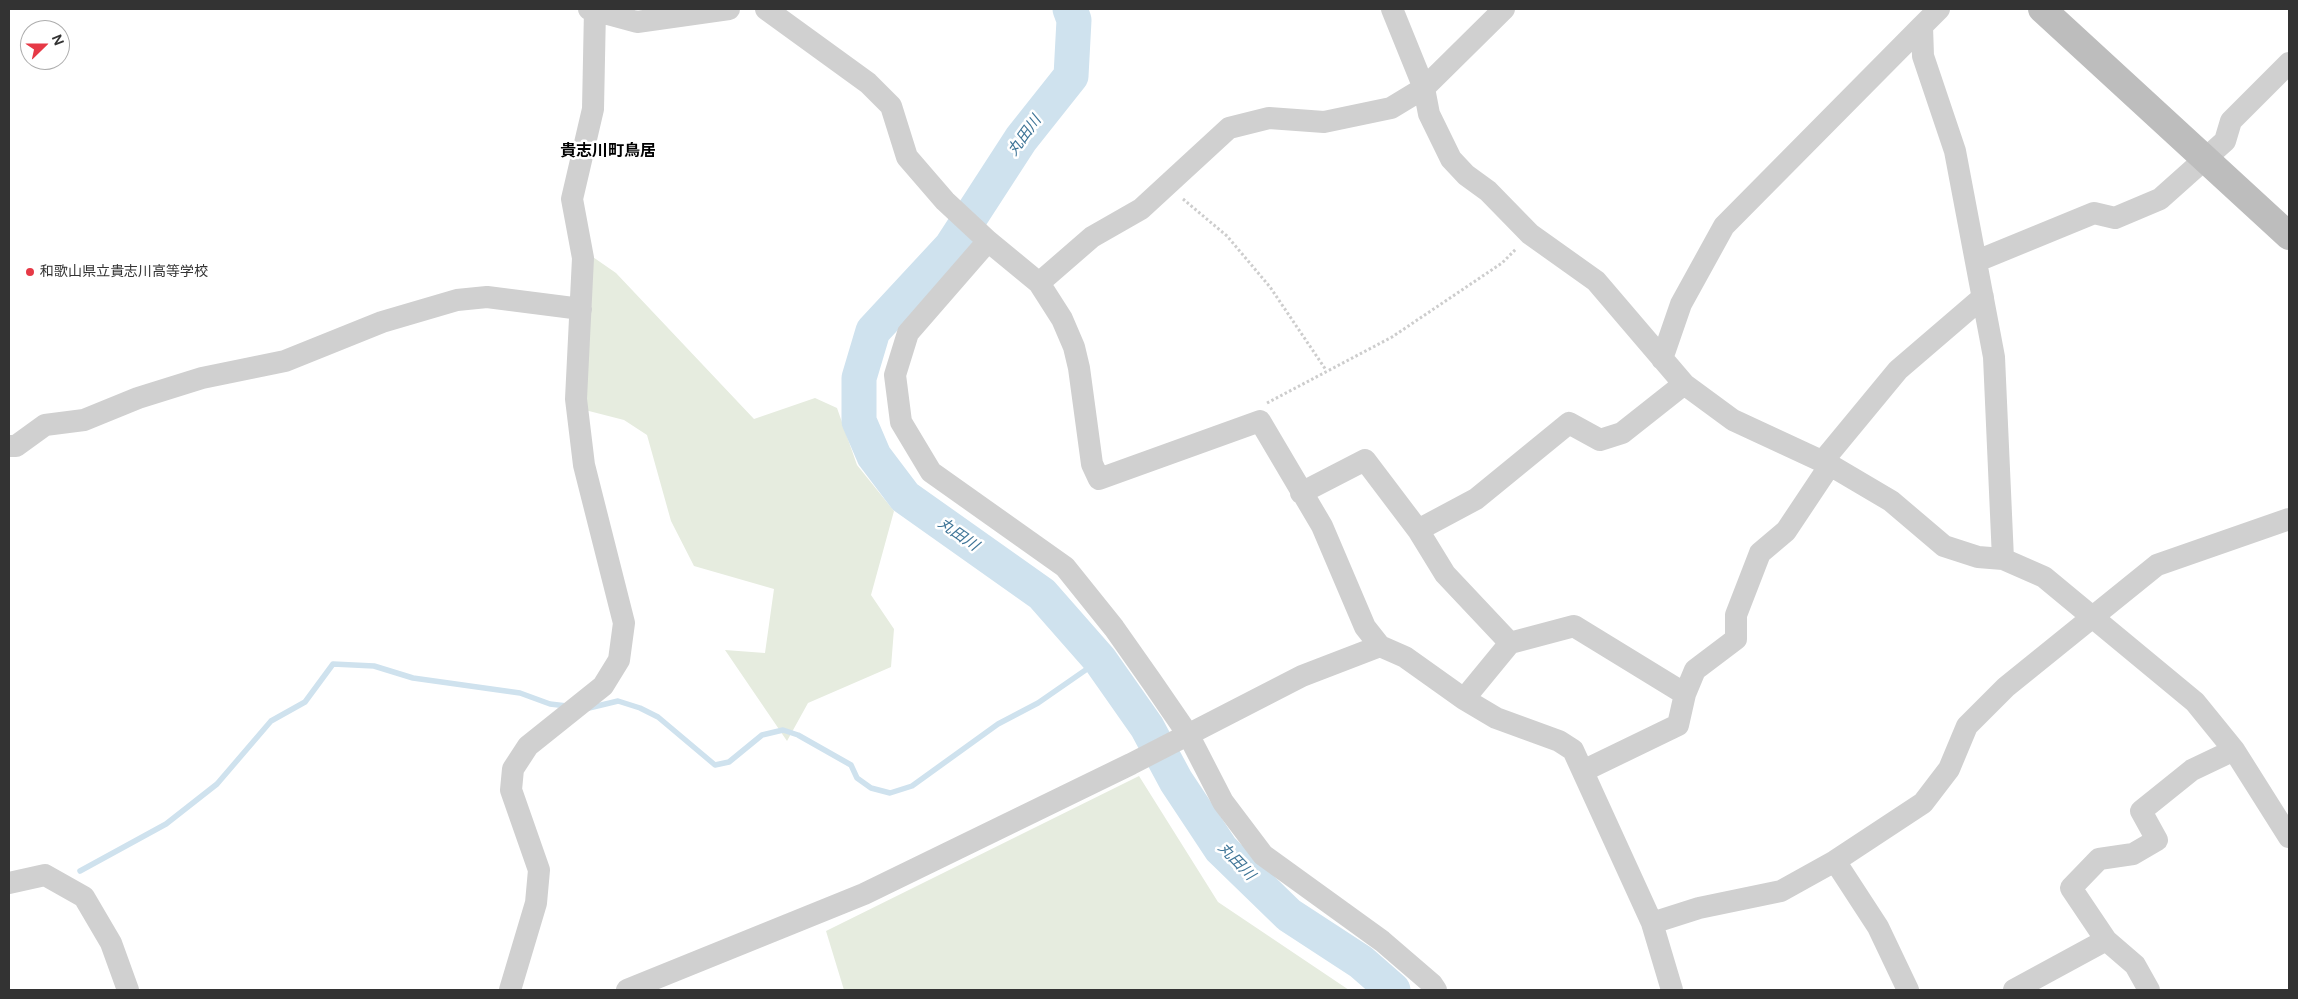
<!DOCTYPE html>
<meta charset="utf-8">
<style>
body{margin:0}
#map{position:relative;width:2298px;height:999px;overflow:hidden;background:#fff;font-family:"DM Sans",sans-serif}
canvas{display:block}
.frame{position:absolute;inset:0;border:10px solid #333;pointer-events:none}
.north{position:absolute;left:20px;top:20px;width:50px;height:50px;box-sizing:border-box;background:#fff;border:1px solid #adadad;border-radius:50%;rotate:68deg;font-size:14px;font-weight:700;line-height:20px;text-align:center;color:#333}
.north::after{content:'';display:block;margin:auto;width:18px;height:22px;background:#e63946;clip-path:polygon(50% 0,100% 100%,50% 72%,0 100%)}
</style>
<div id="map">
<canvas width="2298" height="999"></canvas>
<div class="frame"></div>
<div class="north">N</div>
</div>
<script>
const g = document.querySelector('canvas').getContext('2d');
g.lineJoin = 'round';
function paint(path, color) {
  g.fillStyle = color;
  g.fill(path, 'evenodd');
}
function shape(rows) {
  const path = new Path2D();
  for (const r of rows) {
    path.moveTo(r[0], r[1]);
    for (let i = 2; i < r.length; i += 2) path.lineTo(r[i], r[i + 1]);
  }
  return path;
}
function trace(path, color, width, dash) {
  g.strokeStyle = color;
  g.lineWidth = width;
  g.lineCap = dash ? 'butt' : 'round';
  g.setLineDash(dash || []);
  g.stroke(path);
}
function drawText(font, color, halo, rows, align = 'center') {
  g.font = font + ' "DM Sans","Noto Sans JP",sans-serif';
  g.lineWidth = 5;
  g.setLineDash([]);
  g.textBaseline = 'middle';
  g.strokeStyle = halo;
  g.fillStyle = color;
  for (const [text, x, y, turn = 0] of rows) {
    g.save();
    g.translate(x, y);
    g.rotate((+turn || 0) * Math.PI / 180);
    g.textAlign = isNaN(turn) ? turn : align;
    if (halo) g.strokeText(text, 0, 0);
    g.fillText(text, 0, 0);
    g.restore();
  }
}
const green = shape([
 [590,255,616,273,754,419,815,398,837,408,857,465,894,511,871,595,894,629,891,667,808,703,787,741,725,650,765,653,774,589,694,566,671,521,647,435,624,420,585,410],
 [1139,776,1218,902,1349,990,844,990,826,931]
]);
const stream = shape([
 [589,708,618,701,640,708,658,717,715,765,729,762,762,735,783,730,798,735,851,765,857,778,871,788,890,793,912,786,998,724,1038,703,1100,660],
 [80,871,166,824,217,784,271,721,305,702,333,664,374,666,413,678,520,693,550,704,567,706]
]);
const river = shape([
 [1070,9,1074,20,1071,76,1021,139,951,247,873,331,859,378,859,421,874,456,905,497,1042,594,1100,660,1147,727,1176,781,1221,849,1289,915,1361,962,1393,990]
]);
const path = shape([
 [1183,199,1227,236,1270,287,1326,370],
 [1267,403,1392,337,1502,263,1516,249]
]);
const street = shape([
 [589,9,637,22,729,9],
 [766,9,868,83,891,106,907,157,945,201,988,241,1039,283,1062,319,1074,347,1079,368,1092,464,1099,479,1260,421,1322,526,1365,627,1380,646,1405,657,1464,699,1496,718,1559,741,1573,750,1652,923,1672,990],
 [1392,9,1424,88,1429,114,1451,159,1466,175,1488,191,1530,234,1596,281,1684,384,1733,420,1830,465,1891,501,1944,546,1978,557,2003,559,2044,577,2195,702,2234,750,2289,837],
 [1939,9,1922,26,1923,56,1955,151,1994,357,2003,559],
 [988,241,908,333,895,375,901,422,931,472,1065,567,1114,628,1152,682,1189,736,1223,802,1263,855,1382,941,1432,984,1436,990],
 [1977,261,2094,213,2115,218,2160,199,2225,141,2231,121,2289,63],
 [1039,283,1092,237,1141,209,1229,128,1269,118,1324,122,1391,108,1424,88,1504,9],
 [1662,359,1681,304,1724,226,1922,26],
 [9,446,16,446,45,425,84,420,138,398,202,378,285,361,382,322,457,300,487,297,581,309],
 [1822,462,1898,370,1983,297],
 [1301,493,1365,460,1418,530,1476,499,1569,423,1600,440,1622,433,1684,384],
 [1418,530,1445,574,1510,643],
 [1464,699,1510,643,1574,626,1685,694],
 [1583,771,1678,725,1685,694,1695,670,1736,639,1736,615,1760,553,1786,531,1830,465],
 [1835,861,1878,927,1908,990],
 [9,883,45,875,84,897,111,943,128,990],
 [1652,923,1699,908,1781,891,1835,861,1923,803,1949,769,1967,726,2006,687,2157,565,2289,519],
 [510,990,536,903,539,870,511,790,513,769,528,746,603,686,619,660,624,623,584,465,576,399,583,258,572,199,593,109,595,9],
 [627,990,864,894,1131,764,1302,676,1380,646],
 [2014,990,2106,940],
 [2149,990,2135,965,2106,940,2071,888,2099,859,2133,854,2157,840,2141,811,2192,770,2234,750]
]);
const secondary = shape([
 [2042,9,2289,236]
]);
const markers = [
 [30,272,5,"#e63946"]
];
const poiNames = [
 ["和歌山県立貴志川高等学校",40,272]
];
const waterNames = [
 ["丸田川",1025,136,-54],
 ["丸田川",958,535,35],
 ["丸田川",1236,862,46]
];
const quarterNames = [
 ["貴志川町鳥居",608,152]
];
paint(green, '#e6ecdf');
trace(stream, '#cfe2ee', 5.5);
trace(river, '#cfe2ee', 35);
trace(path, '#cdcdcd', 3, [2.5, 2.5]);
trace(street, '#d0d0d0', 22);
trace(secondary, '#bdbdbd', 28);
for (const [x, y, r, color] of markers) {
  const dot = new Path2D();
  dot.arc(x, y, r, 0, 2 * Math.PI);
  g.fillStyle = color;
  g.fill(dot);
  trace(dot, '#fff', 2);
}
drawText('14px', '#333', '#fff', poiNames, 'left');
drawText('italic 15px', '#3f7597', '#fff', waterNames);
drawText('bold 16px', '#000', '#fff', quarterNames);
</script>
